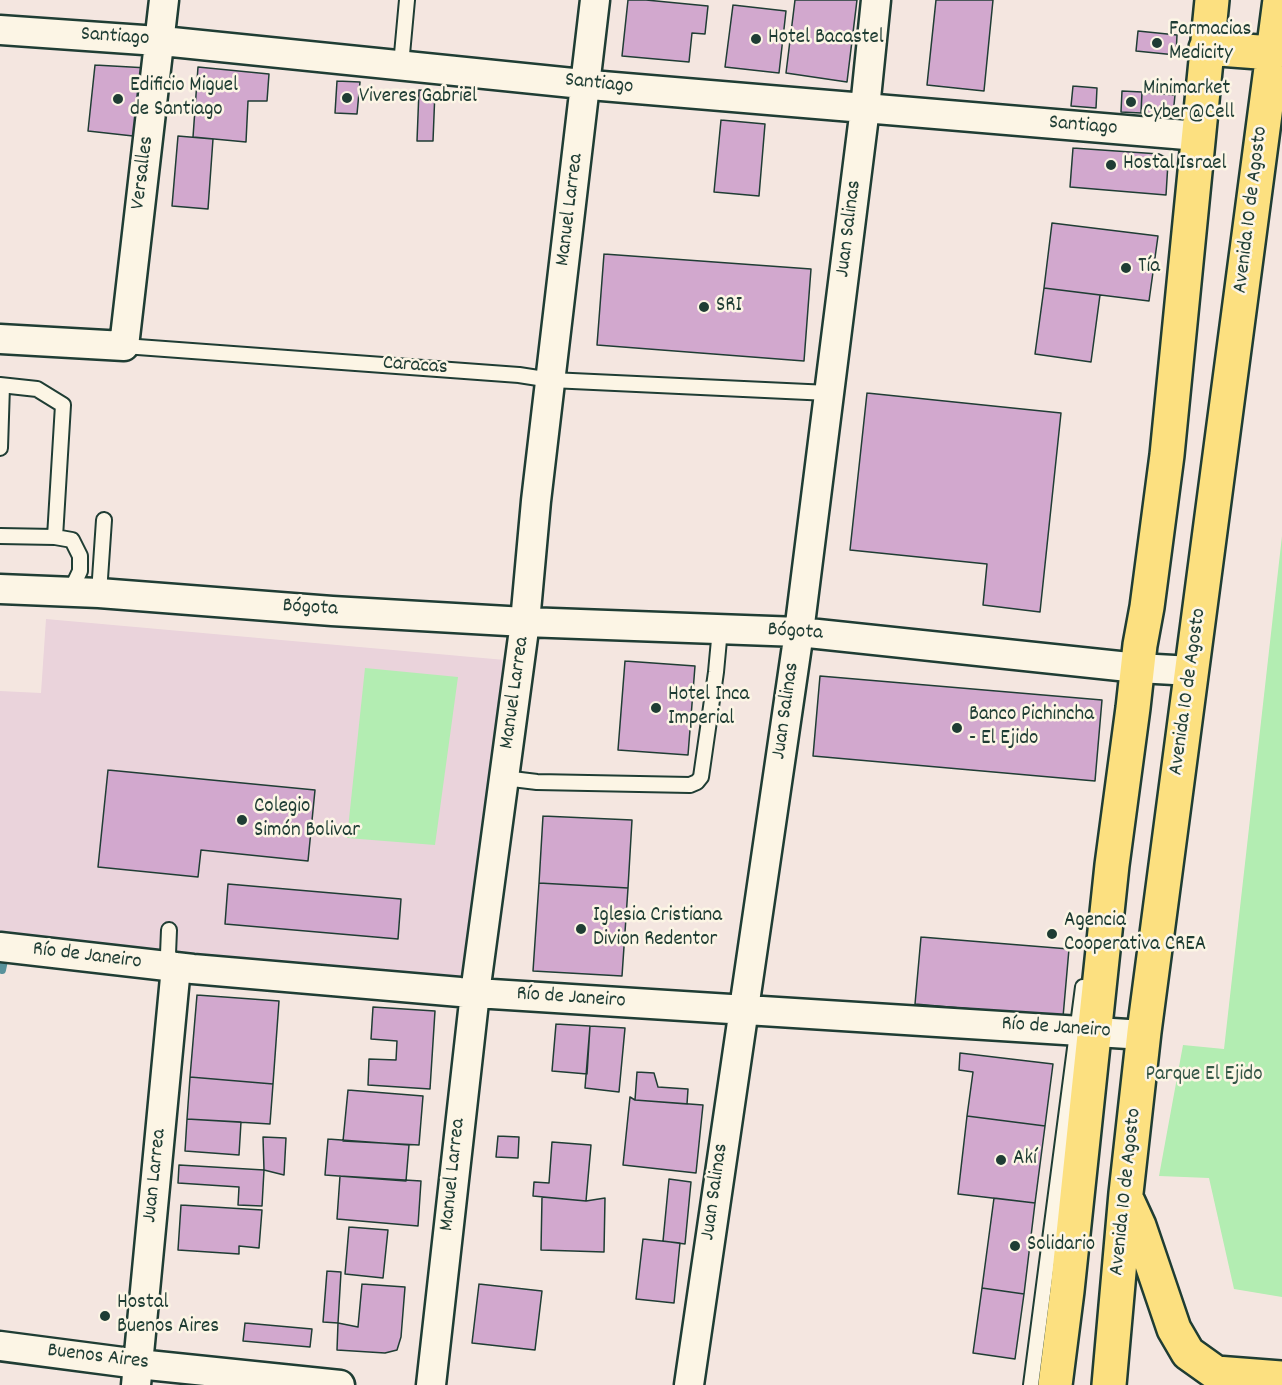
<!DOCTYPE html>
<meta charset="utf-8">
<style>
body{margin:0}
canvas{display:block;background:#f4e6e0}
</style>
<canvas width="1282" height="1385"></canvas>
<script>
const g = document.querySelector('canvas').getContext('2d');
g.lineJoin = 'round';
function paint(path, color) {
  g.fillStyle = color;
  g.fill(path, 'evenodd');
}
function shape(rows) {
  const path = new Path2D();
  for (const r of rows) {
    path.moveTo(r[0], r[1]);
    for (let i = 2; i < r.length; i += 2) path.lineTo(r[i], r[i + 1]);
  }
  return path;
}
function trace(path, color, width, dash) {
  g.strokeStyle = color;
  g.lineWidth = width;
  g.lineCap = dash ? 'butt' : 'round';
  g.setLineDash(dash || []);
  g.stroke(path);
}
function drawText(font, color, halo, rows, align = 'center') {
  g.font = font + ' Dekko,sans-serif';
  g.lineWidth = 5;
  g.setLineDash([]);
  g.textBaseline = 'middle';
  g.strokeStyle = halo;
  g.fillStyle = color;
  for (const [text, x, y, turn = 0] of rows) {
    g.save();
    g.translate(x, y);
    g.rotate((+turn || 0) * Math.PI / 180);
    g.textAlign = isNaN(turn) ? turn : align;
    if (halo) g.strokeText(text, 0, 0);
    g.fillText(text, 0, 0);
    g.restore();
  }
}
const built = shape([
 [46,619,505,660,463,979,0,946,0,691,41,693]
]);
const green = shape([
 [1282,536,1282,1297,1234,1289,1209,1178,1159,1176,1183,1045,1224,1049],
 [365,668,458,677,435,845,347,838]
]);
const stream = shape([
 [2,970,6,951]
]);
const building = shape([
 [628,0,646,0,708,6,705,34,692,33,689,62,622,56,628,0],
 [795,0,857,0,847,82,786,73,795,0],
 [936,0,993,0,984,91,927,85,936,0],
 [733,5,786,11,779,73,725,67,733,5],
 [1138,31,1177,35,1176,55,1136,51,1138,31],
 [95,65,148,68,142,137,88,131,95,65],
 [198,67,269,74,267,101,248,101,246,142,193,137,198,67],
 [337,81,360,82,357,114,335,113,337,81],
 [1073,86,1097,88,1096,108,1071,106,1073,86],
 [419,90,435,91,433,141,417,141,419,90],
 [1122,91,1142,92,1141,113,1121,112,1122,91],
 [1142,92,1175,95,1173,115,1141,113,1142,92],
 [721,120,765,124,759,196,714,192,721,120],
 [178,136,213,139,208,209,172,206,178,136],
 [1073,148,1159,154,1165,157,1168,163,1166,195,1070,187,1073,148],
 [1052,223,1158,236,1149,301,1044,288,1052,223],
 [604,254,811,269,804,361,597,345,604,254],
 [1044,288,1100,295,1091,362,1035,354,1044,288],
 [867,393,1061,413,1040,612,983,605,987,564,850,550,867,393],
 [625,661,695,666,688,755,618,750,625,661],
 [820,676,1102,700,1095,781,813,756,820,676],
 [108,770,315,790,308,861,201,850,198,877,98,867,108,770],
 [543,816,632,820,628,888,539,883,543,816],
 [539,883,628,888,622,976,533,971,539,883],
 [228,884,401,899,398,939,225,924,228,884],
 [921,937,1069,949,1063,1017,915,1004,921,937],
 [197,995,279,1001,273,1084,190,1077,197,995],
 [373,1007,435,1011,430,1089,368,1085,369,1059,396,1060,397,1041,371,1039,373,1007],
 [556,1024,590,1026,587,1074,552,1071,556,1024],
 [590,1026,625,1028,619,1092,585,1088,590,1026],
 [960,1053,1053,1064,1045,1126,967,1116,973,1072,959,1070,960,1053],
 [637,1072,654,1073,658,1087,688,1089,687,1104,635,1100,637,1072],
 [190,1077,273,1084,270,1124,187,1119,190,1077],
 [348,1090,423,1096,419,1145,343,1141,348,1090],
 [630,1097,635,1100,703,1105,696,1173,623,1165,630,1097],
 [967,1116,1045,1126,1035,1203,958,1194,967,1116],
 [187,1119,241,1122,239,1155,185,1151,187,1119],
 [498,1136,519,1137,518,1158,496,1157,498,1136],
 [263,1137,286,1138,284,1175,264,1170,263,1137],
 [328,1139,409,1145,406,1181,325,1175,328,1139],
 [552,1142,591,1145,586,1201,533,1196,534,1182,549,1183,552,1142],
 [179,1165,264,1170,262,1206,238,1205,239,1187,178,1183,179,1165],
 [340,1176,421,1181,418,1226,337,1219,340,1176],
 [669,1179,691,1182,685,1244,663,1241,669,1179],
 [542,1197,586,1201,605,1198,604,1252,541,1250,542,1197],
 [994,1198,1035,1203,1024,1294,982,1288,994,1198],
 [181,1205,262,1210,259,1248,239,1246,239,1254,178,1250,181,1205],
 [349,1227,388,1230,383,1278,345,1274,349,1227],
 [643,1239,680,1243,674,1303,636,1299,643,1239],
 [327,1271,341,1272,338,1323,323,1322,327,1271],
 [362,1284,405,1287,401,1337,397,1350,385,1353,337,1350,338,1323,358,1327,362,1284],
 [479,1284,542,1291,535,1350,472,1343,479,1284],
 [982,1288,1024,1294,1015,1359,973,1353,982,1288],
 [245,1323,312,1329,310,1347,243,1341,245,1323]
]);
const lane = shape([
 [401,65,407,0],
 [124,346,519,375,551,380,829,393],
 [0,385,37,389,63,405,55,537],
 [0,448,2,386],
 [0,536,55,537,72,540,80,556,80,571,70,592],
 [99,593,104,520],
 [504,778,537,782,690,785,697,782,701,777,716,672,720,629],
 [169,930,168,954,176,967],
 [1031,1385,1083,987]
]);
const street = shape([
 [0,30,172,42,602,86,1198,136],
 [0,339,124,346,164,0],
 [0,589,99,593,332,611,525,622,799,632,1138,668,1192,671],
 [0,947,193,969,460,992,1144,1035],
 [0,1346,138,1364,340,1385],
 [136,1385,176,967],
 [431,1385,475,993,525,622,536,501,595,0],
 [689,1385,799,632,865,108,876,0]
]);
const primary = shape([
 [1206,48,1272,53],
 [1128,1202,1139,1226,1174,1329,1188,1353,1216,1373,1282,1378],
 [1055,1385,1067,1291,1112,865,1133,708,1140,645,1147,607,1167,455,1212,0],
 [1109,1385,1126,1193,1144,1032,1280,0]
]);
const markers = [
 [756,39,6,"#1f3d34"],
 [1157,43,6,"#1f3d34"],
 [347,98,6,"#1f3d34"],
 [118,99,6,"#1f3d34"],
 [1131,102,6,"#1f3d34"],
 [1111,165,6,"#1f3d34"],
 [1126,268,6,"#1f3d34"],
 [704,307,6,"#1f3d34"],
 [656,708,6,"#1f3d34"],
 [957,728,6,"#1f3d34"],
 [242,820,6,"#1f3d34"],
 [581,929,6,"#1f3d34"],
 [1052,934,6,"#1f3d34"],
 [1001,1160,6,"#1f3d34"],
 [1015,1246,6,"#1f3d34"],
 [105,1316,6,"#1f3d34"]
];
const poiNames = [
 ["Farmacias",1169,31],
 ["Medicity",1169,55],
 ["Hotel Bacastel",768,39],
 ["Edificio Miguel",130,87],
 ["de Santiago",130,111],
 ["Minimarket",1143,90],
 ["Cyber@Cell",1143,114],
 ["Viveres Gabriel",359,98],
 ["Hostal Israel",1123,165],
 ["Tía",1138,268],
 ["SRI",716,307],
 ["Hotel Inca",668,696],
 ["Imperial",668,720],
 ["Banco Pichincha",969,716],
 ["- El Ejido",969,740],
 ["Colegio",254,808],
 ["Simón Bolivar",254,832],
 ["Iglesia Cristiana",593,917],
 ["Divion Redentor",593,941],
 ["Agencia",1064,922],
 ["Cooperativa CREA",1064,946],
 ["Akí",1013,1160],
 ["Solidario",1027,1246],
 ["Hostal",117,1304],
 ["Buenos Aires",117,1328]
];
const streetNames = [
 ["Santiago",115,38,4],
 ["Santiago",599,85,6],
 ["Santiago",1083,127,5],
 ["Versalles",144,173,-83],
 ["Manuel Larrea",571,210,-83],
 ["Avenida 10 de Agosto",1252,210,-83],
 ["Juan Salinas",850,229,-83],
 ["Caracas",415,367,4],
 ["Bógota",310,609,4],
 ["Bógota",795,633,4],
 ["Avenida 10 de Agosto",1189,692,-82],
 ["Manuel Larrea",516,693,-82],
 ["Juan Salinas",787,711,-82],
 ["Río de Janeiro",87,957,7],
 ["Río de Janeiro",571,999,4],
 ["Río de Janeiro",1056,1029,4],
 ["Manuel Larrea",454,1175,-84],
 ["Juan Larrea",156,1176,-84],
 ["Juan Salinas",716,1192,-82],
 ["Avenida 10 de Agosto",1127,1192,-84],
 ["Buenos Aires",98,1358,7]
];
const parkNames = [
 ["Parque El Ejido",1204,1076]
];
paint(built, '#ead3db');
paint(green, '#b3edb2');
trace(stream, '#59929b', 8);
paint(building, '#d2a8ce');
trace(building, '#1f3d34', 1.5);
trace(lane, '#1f3d34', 18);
trace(street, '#1f3d34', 33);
trace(primary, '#1f3d34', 38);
trace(lane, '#fcf5e5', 14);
trace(street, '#fcf5e5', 28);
trace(primary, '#fce080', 33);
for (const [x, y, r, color] of markers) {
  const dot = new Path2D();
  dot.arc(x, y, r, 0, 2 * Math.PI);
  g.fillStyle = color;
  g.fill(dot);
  trace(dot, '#fcf5e5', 2);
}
drawText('21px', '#1f3d34', '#fcf5e5', poiNames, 'left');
drawText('21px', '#1f3d34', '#fcf5e5', streetNames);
drawText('21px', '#355747', '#fcf5e5', parkNames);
</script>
